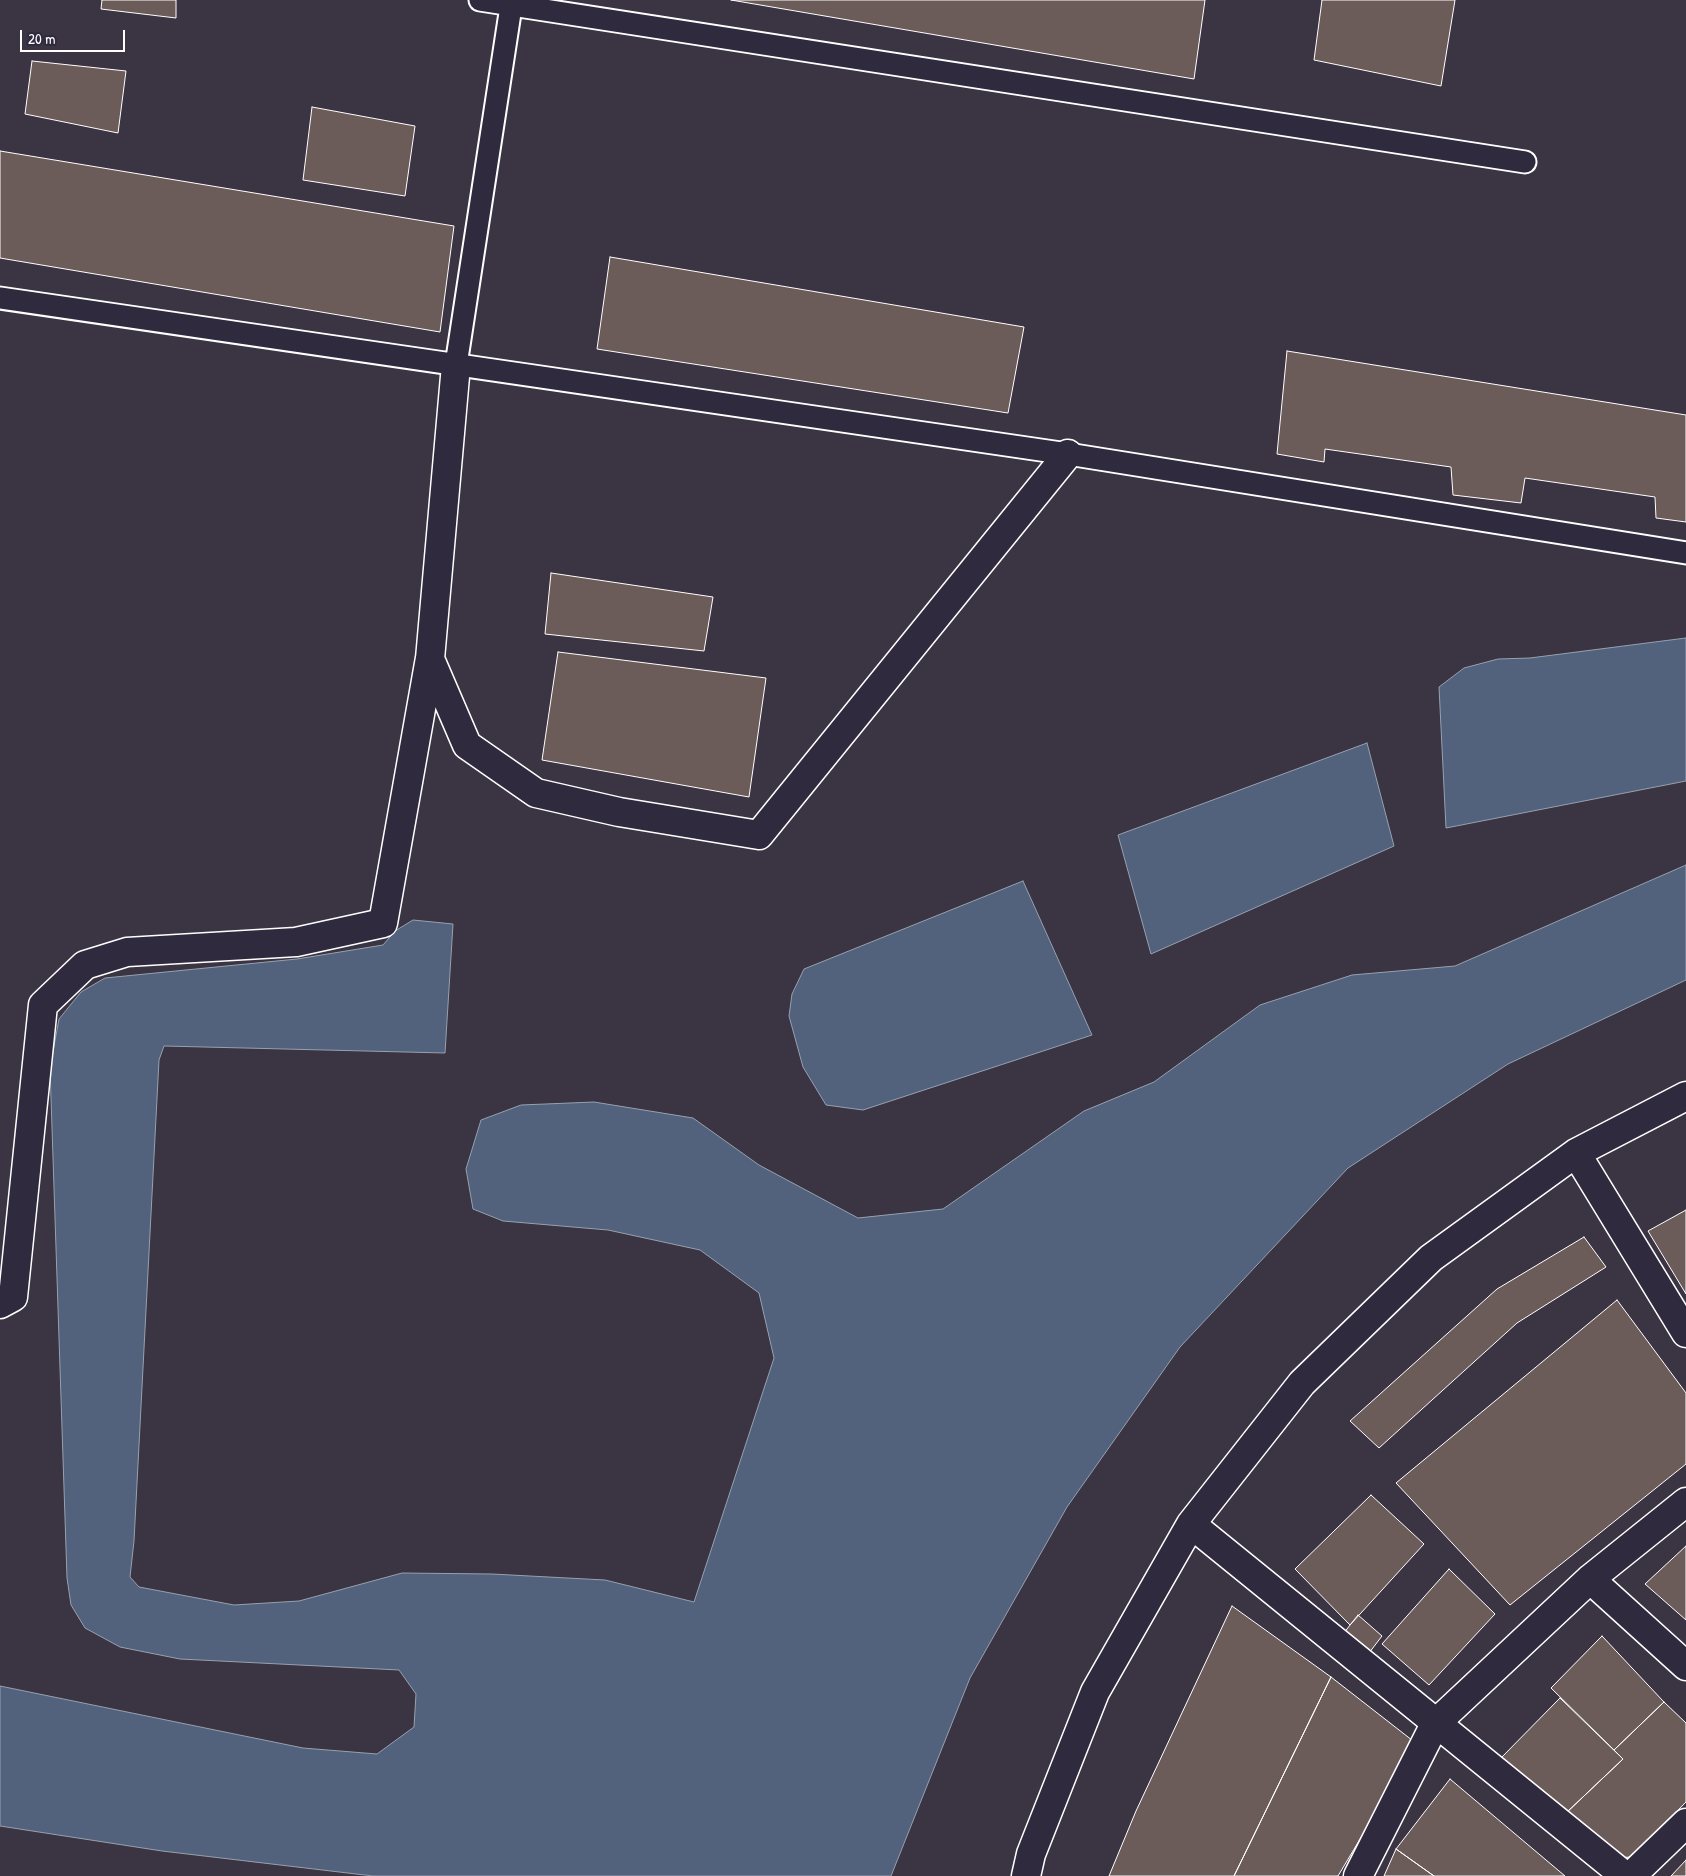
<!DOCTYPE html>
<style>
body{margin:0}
#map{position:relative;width:1686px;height:1876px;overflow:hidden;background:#3b3443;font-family:"Patrick Hand",sans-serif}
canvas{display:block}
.scale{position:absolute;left:20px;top:30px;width:105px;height:22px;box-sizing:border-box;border:2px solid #fff;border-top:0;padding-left:6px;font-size:15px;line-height:18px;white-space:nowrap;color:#fff;-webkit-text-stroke:4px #2f2a3d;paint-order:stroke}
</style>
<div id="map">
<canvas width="1686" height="1876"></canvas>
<div class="scale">20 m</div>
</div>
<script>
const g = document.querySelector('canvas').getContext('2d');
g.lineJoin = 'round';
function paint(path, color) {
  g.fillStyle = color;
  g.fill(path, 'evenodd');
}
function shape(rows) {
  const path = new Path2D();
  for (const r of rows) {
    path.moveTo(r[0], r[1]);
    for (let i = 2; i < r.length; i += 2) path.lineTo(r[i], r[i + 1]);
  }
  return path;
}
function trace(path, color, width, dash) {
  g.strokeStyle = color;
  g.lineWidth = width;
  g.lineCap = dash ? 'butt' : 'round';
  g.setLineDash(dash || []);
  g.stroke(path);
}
const water = shape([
 [1686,638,1686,781,1446,828,1439,687,1464,668,1498,659,1530,658,1686,638],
 [1367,743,1394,846,1151,954,1118,835,1367,743],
 [1686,865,1686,980,1508,1064,1348,1168,1180,1347,1067,1507,970,1678,891,1876,373,1876,162,1851,0,1826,0,1686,303,1748,377,1754,414,1727,416,1694,399,1670,180,1659,120,1647,85,1628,71,1605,67,1578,50,1068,59,1019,81,992,105,978,297,959,383,945,395,931,413,920,453,924,445,1053,164,1046,159,1060,134,1541,130,1577,139,1587,234,1605,299,1601,402,1573,492,1574,605,1580,694,1602,774,1358,759,1293,700,1250,608,1230,503,1221,473,1209,466,1169,481,1120,521,1105,594,1102,693,1118,759,1165,858,1218,943,1209,1084,1111,1154,1082,1260,1005,1352,975,1455,966,1686,865],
 [1023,881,1092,1035,863,1110,826,1105,803,1067,789,1016,792,994,804,969,1023,881]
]);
const building = shape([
 [102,0,176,0,176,18,101,9,102,0],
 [731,0,1205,0,1194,79,731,0],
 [1322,0,1455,0,1441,86,1314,60,1322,0],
 [32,61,126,71,118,133,25,114,32,61],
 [312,107,415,126,405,196,303,180,312,107],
 [0,151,454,226,440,332,0,258,0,151],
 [610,257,1024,327,1008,413,597,349,610,257],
 [1287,351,1686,415,1686,522,1656,518,1655,497,1525,478,1521,503,1453,495,1451,467,1325,449,1324,462,1277,454,1287,351],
 [551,573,713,597,704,651,545,634,551,573],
 [558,652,766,678,749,797,542,760,558,652],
 [1686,1210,1686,1294,1648,1231,1686,1210],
 [1584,1237,1606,1267,1517,1323,1379,1448,1350,1421,1497,1289,1584,1237],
 [1617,1300,1686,1393,1686,1464,1510,1605,1396,1483,1617,1300],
 [1371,1495,1424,1544,1350,1625,1295,1569,1371,1495],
 [1686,1546,1686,1620,1645,1584,1686,1546],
 [1449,1569,1495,1614,1429,1685,1382,1644,1449,1569],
 [1232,1606,1331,1677,1234,1876,1109,1876,1136,1811,1232,1606],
 [1358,1615,1382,1636,1369,1653,1343,1634,1358,1615],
 [1602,1636,1664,1702,1614,1750,1551,1688,1602,1636],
 [1331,1677,1417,1744,1338,1876,1234,1876,1331,1677],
 [1560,1698,1623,1759,1565,1814,1500,1759,1560,1698],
 [1664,1702,1686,1723,1686,1802,1632,1857,1613,1858,1565,1814,1623,1759,1614,1750,1664,1702],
 [1450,1779,1565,1876,1434,1876,1396,1849,1450,1779],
 [1396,1849,1434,1876,1384,1876,1396,1849],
 [1686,1860,1686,1876,1671,1876,1686,1860]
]);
const lane = shape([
 [480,0,1525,162],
 [0,298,1068,454,1686,553],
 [456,365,512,0]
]);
const street = shape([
 [456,365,430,659,467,745,536,793,619,812,759,835,1068,454],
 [1576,1153,1686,1333],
 [0,1304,13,1297,43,1005,85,965,127,952,296,942,383,923,430,658],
 [1191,1524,1625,1876],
 [1590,1579,1686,1666],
 [1026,1876,1031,1854,1095,1692,1191,1524,1302,1383,1431,1258,1576,1153,1686,1096],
 [1358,1876,1435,1724,1590,1579,1686,1502],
 [1631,1876,1686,1823]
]);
paint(water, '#52627c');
trace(water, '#97a1b0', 1);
paint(building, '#6b5b59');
trace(building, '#fff', 1);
trace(lane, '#fff', 25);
trace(street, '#fff', 31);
trace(lane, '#2f2a3d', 21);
trace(street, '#2f2a3d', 28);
</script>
